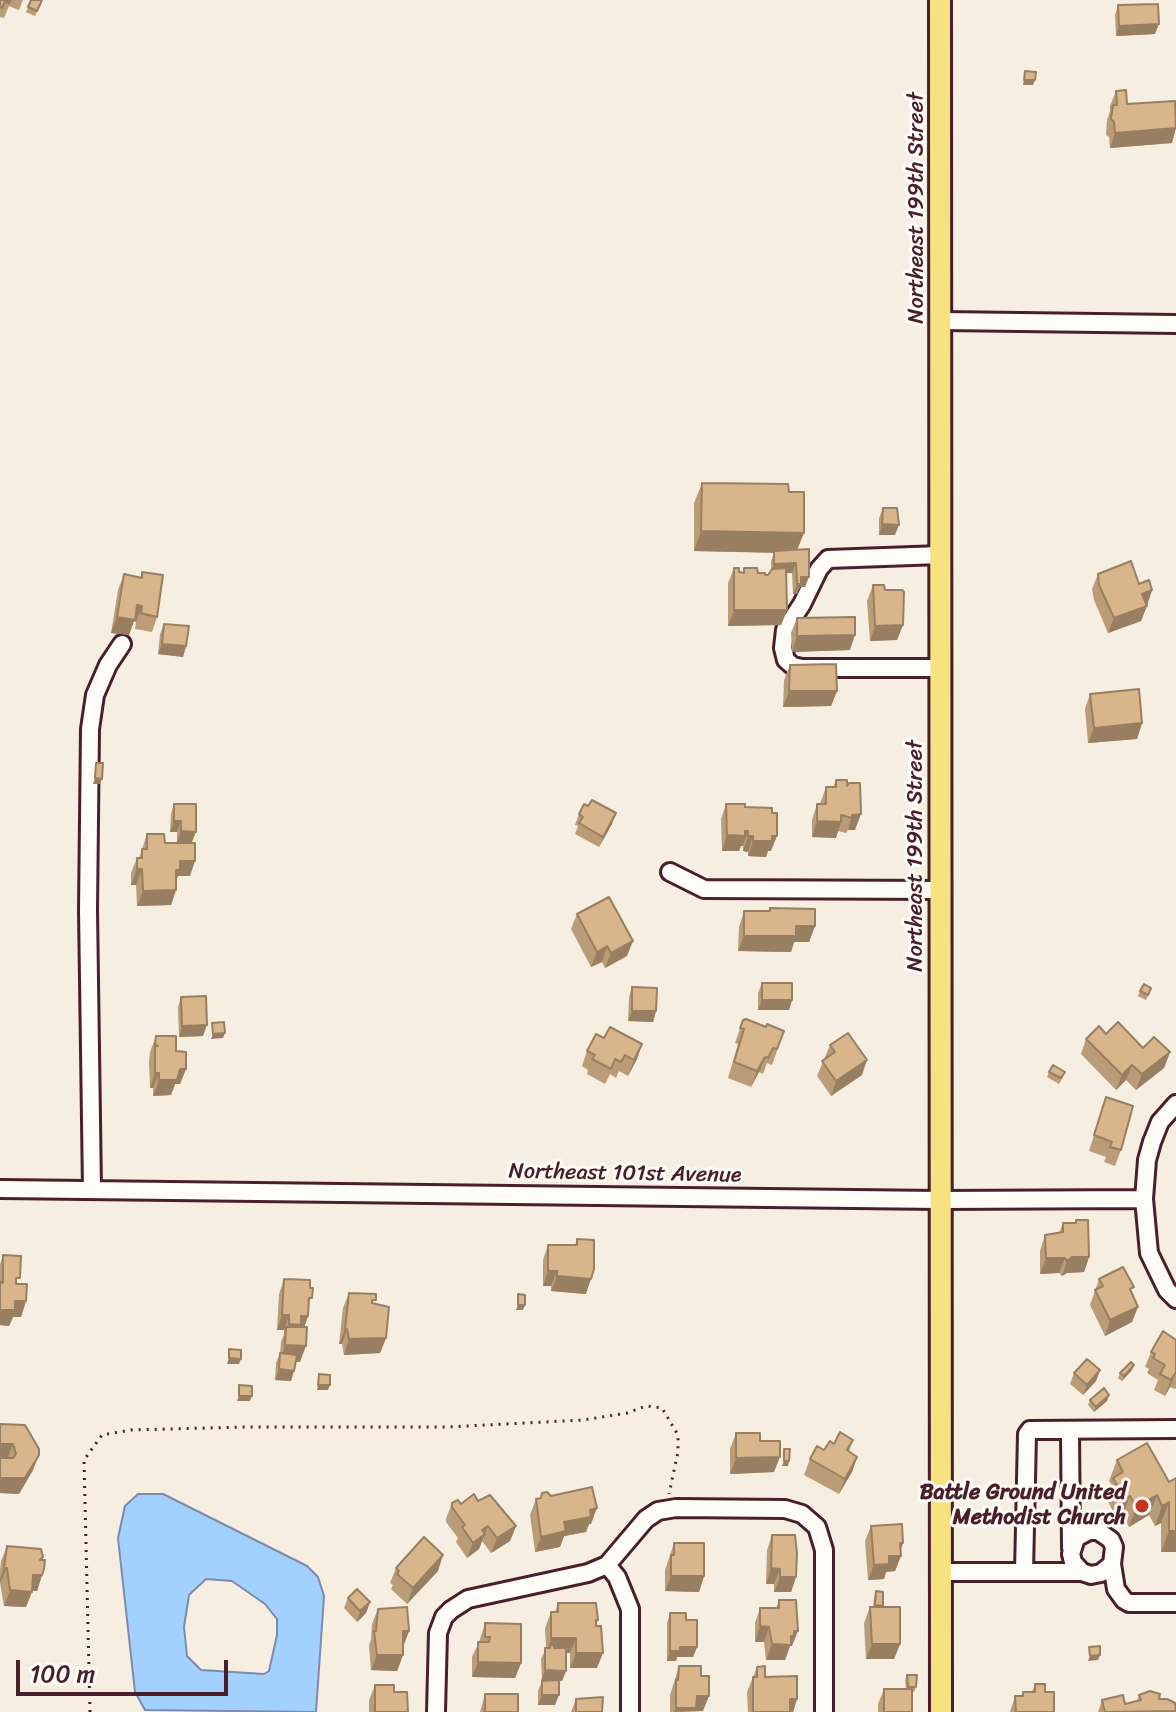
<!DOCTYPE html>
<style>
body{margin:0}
#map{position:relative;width:1176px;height:1712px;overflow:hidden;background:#f6eee1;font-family:Sriracha,sans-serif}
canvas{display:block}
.scale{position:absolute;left:16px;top:1660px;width:212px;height:36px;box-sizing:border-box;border:4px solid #4a1f2b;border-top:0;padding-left:10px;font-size:24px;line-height:28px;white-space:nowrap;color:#4a1f2b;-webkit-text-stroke:6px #fdfcf7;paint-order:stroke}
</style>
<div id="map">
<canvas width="1176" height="1712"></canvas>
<div class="scale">100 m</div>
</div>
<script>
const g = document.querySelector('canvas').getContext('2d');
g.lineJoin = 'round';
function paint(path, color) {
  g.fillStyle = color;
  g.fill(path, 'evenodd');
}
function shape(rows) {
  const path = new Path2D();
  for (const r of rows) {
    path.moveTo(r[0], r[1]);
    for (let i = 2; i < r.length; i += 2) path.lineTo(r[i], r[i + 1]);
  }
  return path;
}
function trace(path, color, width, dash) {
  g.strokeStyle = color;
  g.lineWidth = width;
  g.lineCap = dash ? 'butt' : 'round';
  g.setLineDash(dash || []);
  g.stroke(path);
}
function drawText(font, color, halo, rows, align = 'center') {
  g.font = font + ' Sriracha,sans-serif';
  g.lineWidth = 6;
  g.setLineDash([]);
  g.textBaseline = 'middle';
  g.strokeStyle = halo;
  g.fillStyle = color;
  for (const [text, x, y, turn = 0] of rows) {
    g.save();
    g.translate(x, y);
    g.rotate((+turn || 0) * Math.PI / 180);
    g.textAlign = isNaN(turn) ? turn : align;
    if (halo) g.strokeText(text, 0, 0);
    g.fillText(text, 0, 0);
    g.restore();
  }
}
const water = shape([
 [138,1494,163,1494,307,1566,318,1577,324,1596,316,1712,145,1710,135,1692,118,1538,125,1506,138,1494],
 [206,1579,232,1581,265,1604,277,1619,277,1635,269,1671,264,1674,201,1670,187,1656,184,1627,189,1595,206,1579]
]);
const path = shape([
 [90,1712,84,1460,102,1435,131,1430,246,1427,447,1427,583,1420,627,1413,646,1406,662,1408,678,1435,678,1452,669,1494]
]);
const minor = shape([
 [942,321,1176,324],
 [941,668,802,668,793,666,786,660,783,648,785,630,802,604,819,569,828,559,941,555],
 [670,872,704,889,941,890],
 [1176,1104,1160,1122,1152,1142,1147,1160,1144,1199,1149,1253,1167,1290,1176,1299],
 [0,1189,939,1200,1144,1199],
 [92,1190,88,910,90,729,95,695,108,665,122,644],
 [1070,1430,1071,1548],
 [1112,1564,1101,1573,1091,1575,1082,1572,1073,1562,1071,1554,1076,1538,1089,1531,1098,1531,1111,1540,1114,1547,1112,1564,1116,1589,1124,1600,1129,1603,1176,1603],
 [607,1565,617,1577,630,1609,630,1712],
 [941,1572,1024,1572],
 [1082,1572,1024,1572,1027,1434,1030,1430,1176,1429],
 [436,1712,438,1633,444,1617,451,1610,468,1599,588,1573,607,1565,646,1519,658,1511,676,1508,785,1509,802,1514,817,1527,824,1550,824,1712]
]);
const major = shape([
 [940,0,941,1712]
]);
const wall = shape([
 [0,0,23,0,19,10,9,6,4,18,0,17],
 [31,0,42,0,35,16,26,12],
 [1118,5,1155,34,1116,36,1115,15],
 [1116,91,1127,104,1172,143,1110,148,1109,137,1106,135,1107,120,1110,111,1110,106],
 [702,483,789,492,797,550,805,587,800,587,797,594,793,594,792,573,786,573,787,610,781,625,728,626,728,583,734,568,739,572,743,572,744,568,765,575,768,575,771,571,771,561,774,553,694,551,694,503],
 [883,508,895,535,879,535,879,518],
 [142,572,157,617,152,632,135,629,136,622,134,621,129,635,111,633,118,590,124,574,140,578],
 [1098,574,1139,584,1152,590,1141,621,1108,633,1094,600,1092,589],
 [873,585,885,590,903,625,897,640,870,641,867,601],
 [797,618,850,650,792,652,791,633],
 [164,624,186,646,183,657,158,654,160,634],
 [790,665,837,691,831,706,783,707,784,680],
 [1090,694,1142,723,1137,739,1088,743,1085,709],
 [836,780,847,780,855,830,848,830,846,833,838,831,836,838,812,837,812,820,817,804,820,804,826,787,833,787],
 [174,804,192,842,177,842,177,832,170,832,171,814],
 [726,804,745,807,771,851,768,851,766,857,748,856,748,852,743,851,743,846,741,846,739,851,722,851,721,819],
 [579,814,612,824,599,847,575,834,578,826,575,825],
 [147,834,165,843,190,876,178,876,176,880,176,890,171,905,137,906,136,885,131,885,131,873,137,858,139,858],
 [770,908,815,926,809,942,794,942,791,952,738,951,739,927,744,911,769,911],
 [577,914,627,956,605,968,602,962,591,967,571,929],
 [762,983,792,1000,789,1010,758,1010,758,993],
 [632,987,656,1011,653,1022,628,1021,629,997],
 [1151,988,1146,1000,1138,996,1140,991],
 [181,997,203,1036,179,1037,178,1007],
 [743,1020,784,1031,772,1065,767,1063,763,1074,759,1072,751,1087,728,1078,738,1044,735,1043],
 [1106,1034,1143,1048,1170,1052,1164,1068,1136,1090,1126,1080,1116,1090,1081,1054,1086,1039],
 [156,1036,176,1051,186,1069,180,1084,175,1084,171,1095,153,1096,153,1088,150,1088,149,1062,150,1052],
 [604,1038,642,1044,637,1059,628,1076,619,1071,616,1078,610,1074,605,1084,587,1074,588,1070,582,1066,587,1051],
 [830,1045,862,1075,831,1096,817,1076],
 [1049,1072,1063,1077,1059,1084,1047,1077],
 [1106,1097,1121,1150,1115,1166,1104,1162,1106,1157,1089,1151],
 [1076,1220,1089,1257,1084,1272,1067,1273,1062,1276,1059,1273,1040,1274,1040,1251,1045,1235,1059,1233,1063,1223,1075,1223],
 [577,1239,586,1294,551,1291,551,1286,543,1286,543,1260,548,1245,575,1245],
 [3,1255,26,1301,21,1317,13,1317,9,1326,0,1325,0,1264],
 [284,1279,309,1308,308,1316,304,1327,300,1362,296,1362,291,1381,275,1380,276,1363,280,1353,281,1342,284,1334,284,1330,277,1330,279,1294],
 [1099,1279,1131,1293,1132,1322,1105,1336,1090,1305],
 [349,1293,386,1338,380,1353,344,1355,342,1344,339,1344,343,1308],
 [1176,1340,1176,1388,1175,1389,1170,1387,1165,1396,1154,1390,1158,1380,1147,1373,1149,1369,1145,1367,1151,1352],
 [1100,1370,1096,1381,1083,1395,1070,1384,1074,1373],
 [1132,1370,1122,1381,1118,1378,1120,1373],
 [1109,1395,1107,1401,1094,1412,1088,1405,1090,1400],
 [0,1424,33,1470,19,1494,0,1493],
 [736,1433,760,1441,774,1472,730,1474,730,1449],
 [853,1440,849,1451,857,1457,852,1472,839,1494,804,1475,810,1459,834,1444],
 [1117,1460,1169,1482,1176,1552,1161,1552,1161,1523,1155,1526,1149,1515,1129,1527,1122,1516,1117,1519,1106,1498,1111,1484,1109,1481],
 [551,1496,591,1524,589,1524,586,1532,564,1536,560,1547,535,1552,530,1515,536,1499],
 [478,1501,516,1526,510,1541,491,1553,482,1541,479,1549,467,1558,456,1542,458,1538,446,1522,446,1519,452,1503,461,1504],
 [871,1526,903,1543,901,1549,901,1556,895,1571,886,1572,884,1579,868,1580,865,1541],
 [772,1535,796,1577,791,1592,774,1592,774,1584,766,1584,767,1550],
 [674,1543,704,1576,699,1592,665,1591,665,1570],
 [7,1546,43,1557,42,1560,44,1569,37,1591,32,1590,26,1607,4,1606,0,1583,0,1570,1,1561],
 [396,1568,438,1571,407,1604,391,1589,393,1585,390,1583],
 [876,1591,900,1644,894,1659,866,1659,864,1623,870,1607,873,1607,874,1597],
 [348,1598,370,1602,366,1613,357,1622,344,1608],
 [779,1600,792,1646,790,1646,785,1660,766,1660,764,1642,755,1642,755,1623,760,1608,776,1608],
 [558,1603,598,1620,596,1626,597,1668,570,1668,570,1653,566,1653,566,1671,562,1681,559,1681,555,1705,538,1705,538,1691,542,1681,541,1659,546,1648,545,1628,551,1612,555,1612],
 [378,1609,409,1631,403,1647,403,1655,397,1671,371,1670,369,1646,371,1639,372,1624],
 [670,1613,686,1620,697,1647,693,1657,677,1657,676,1661,667,1661,667,1623],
 [485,1623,521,1663,515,1678,472,1677,472,1657,479,1642],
 [679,1666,703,1711,670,1712,670,1695],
 [757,1667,765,1677,797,1699,793,1712,748,1712,747,1692],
 [907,1675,916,1687,914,1692,912,1692,912,1712,878,1712,878,1704,884,1689,906,1689,905,1680],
 [1035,1684,1045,1692,1054,1712,1010,1712,1015,1696,1021,1696,1023,1692,1032,1692],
 [375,1685,394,1692,408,1712,369,1712,369,1700],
 [485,1694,518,1712,480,1712],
 [1139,1695,1159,1699,1176,1712,1098,1712,1102,1700,1125,1704,1137,1701],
 [576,1699,602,1712,571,1712]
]);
const shadedWall = shape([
 [1159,24,1155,34,1116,36,1119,26],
 [1024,80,1035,80,1033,85,1023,85],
 [1176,128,1172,143,1110,148,1115,133],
 [882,524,899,525,895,535,879,535],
 [701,531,804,533,796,553,694,551],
 [796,563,792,573,771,574,774,564],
 [801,577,809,577,805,587,800,587,797,594,793,594],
 [1152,590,1147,606,1142,594],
 [137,605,142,606,136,622,134,621,129,635,111,633,117,617],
 [1147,606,1141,621,1108,633,1114,618],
 [734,610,787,610,781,625,728,626],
 [903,625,897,640,870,641,875,626],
 [855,635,850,650,792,652,797,636],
 [162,644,186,646,183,657,158,654],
 [789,691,837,691,831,706,783,707],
 [1142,723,1137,739,1088,743,1094,728],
 [95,778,102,779,100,784,93,784],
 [616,813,612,824,599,847,603,837],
 [861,814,855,830,848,830,852,815],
 [174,821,181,821,177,832,170,832],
 [817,821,841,822,836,838,812,837],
 [181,831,196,832,192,842,177,842],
 [745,831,748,831,743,846,741,846,739,851,722,851,727,835],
 [748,836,753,836,748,852,743,851],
 [772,836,777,836,771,851,768,851,766,857,748,856,753,841],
 [180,861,195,861,190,876,178,876,174,885,170,885],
 [137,869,142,869,136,885,131,885],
 [176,890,171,905,137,906,143,891],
 [796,926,815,926,809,942,794,942,791,952,738,951,744,936],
 [633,941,627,956,605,968,611,953],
 [607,946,602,962,591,967,597,952],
 [762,1000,792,1000,789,1010,758,1010],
 [632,1011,656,1011,653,1022,628,1021],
 [207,1025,203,1036,179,1037,182,1026],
 [225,1033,223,1038,211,1039,213,1034],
 [642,1044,637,1059,628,1076,634,1060],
 [1170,1052,1164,1068,1136,1090,1142,1074],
 [765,1057,759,1072,751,1087,757,1071],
 [867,1060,862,1075,831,1096,836,1081],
 [1132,1065,1126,1080,1116,1090,1122,1075],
 [180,1069,186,1069,180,1084,175,1084,171,1095,153,1096,159,1080],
 [155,1073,159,1073,153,1088,150,1088],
 [1072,1257,1089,1257,1084,1272,1067,1273,1062,1276,1067,1261],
 [1046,1258,1065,1258,1059,1273,1040,1274],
 [548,1271,557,1271,551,1286,543,1286],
 [557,1276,591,1279,586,1294,551,1291],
 [15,1301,26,1301,21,1317,13,1317,9,1326,0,1325,0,1310],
 [518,1305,525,1305,523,1310,516,1310],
 [1138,1307,1132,1322,1105,1336,1110,1320],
 [282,1315,289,1315,284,1330,277,1330],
 [301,1316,308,1316,303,1331,286,1332,289,1324],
 [345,1329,347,1329,342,1344,339,1344],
 [386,1338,380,1353,344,1355,349,1339],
 [285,1345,306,1346,300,1362,280,1361],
 [229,1358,241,1359,239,1364,227,1364],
 [1134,1365,1132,1370,1122,1381,1124,1376],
 [279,1369,294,1371,291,1381,275,1380],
 [1100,1370,1096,1381,1083,1395,1087,1385],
 [1176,1372,1170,1387,1165,1396,1171,1380],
 [318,1385,330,1385,328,1390,317,1390],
 [1109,1395,1107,1401,1094,1412,1096,1407],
 [239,1396,252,1396,250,1401,237,1401],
 [0,1444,13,1444,7,1459,0,1460],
 [39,1455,33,1470,19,1494,0,1493,0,1478],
 [780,1457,774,1472,730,1474,736,1458],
 [857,1457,852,1472,839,1494,845,1479],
 [784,1461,789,1461,788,1466,782,1466],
 [1157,1495,1149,1515,1129,1527,1136,1507],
 [1130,1496,1122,1516,1117,1519,1125,1499],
 [1169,1502,1161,1523,1155,1526,1162,1506],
 [597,1508,591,1524,589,1524,586,1532,564,1536,560,1547,535,1552,541,1537,564,1522,590,1510],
 [488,1526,479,1549,467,1558,473,1543,482,1530],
 [516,1526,510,1541,491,1553,497,1538],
 [1169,1531,1176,1531,1176,1552,1161,1552],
 [900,1543,903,1543,898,1556,901,1556,895,1571,886,1572,884,1579,868,1580,874,1565,889,1556],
 [443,1555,438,1571,407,1604,413,1588],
 [43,1557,37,1573,42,1575,37,1591,27,1590,33,1575],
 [4,1568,7,1568,0,1583,0,1579],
 [771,1568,780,1569,774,1584,766,1584],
 [671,1576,704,1576,699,1592,665,1591],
 [780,1577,796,1577,791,1592,774,1592],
 [10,1590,32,1592,26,1607,4,1606],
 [370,1602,366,1613,357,1622,360,1611],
 [760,1626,769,1627,764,1642,755,1642],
 [403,1631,409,1631,403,1647,397,1647],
 [794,1631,798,1631,792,1646,790,1646,785,1660,766,1660,772,1644],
 [551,1638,576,1638,570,1653,548,1654,550,1645,546,1654],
 [872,1644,900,1644,894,1659,866,1659],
 [680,1647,697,1647,693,1657,677,1657,676,1661,667,1661,670,1651],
 [576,1653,603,1653,597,1668,570,1668],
 [377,1655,403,1655,397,1671,371,1670],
 [1100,1655,1098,1660,1088,1661,1090,1656],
 [478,1662,521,1663,515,1678,472,1677],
 [545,1670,566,1671,562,1681,541,1681],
 [542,1695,559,1695,555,1705,538,1705],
 [697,1696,709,1696,703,1711,674,1712,676,1708],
 [790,1699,797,1699,793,1712,785,1712]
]);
const building = shape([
 [0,0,11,0,9,3,5,1,2,8,0,7,0,0],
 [31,0,42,0,37,11,28,7,31,0],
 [1158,4,1159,24,1119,26,1118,5,1158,4],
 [1025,71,1036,72,1035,80,1024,80,1025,71],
 [1126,90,1127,104,1175,101,1176,128,1115,133,1114,122,1111,119,1113,105,1117,105,1116,91,1126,90],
 [702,483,788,484,789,492,804,492,804,533,701,531,702,483],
 [883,508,897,508,899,525,882,524,883,508],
 [809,549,809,577,801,577,801,584,797,584,796,563,774,564,774,551,809,549],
 [1131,561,1139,584,1149,580,1152,590,1142,594,1147,606,1114,618,1099,585,1098,574,1131,561],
 [734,568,739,568,739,572,744,573,744,568,757,568,758,573,765,573,765,575,768,575,772,569,786,568,787,610,734,610,734,568],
 [142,572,163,575,157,617,141,613,142,606,137,605,135,620,117,617,124,574,142,578,142,572],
 [873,585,884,585,885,590,902,590,904,592,903,625,875,626,873,585],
 [855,617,855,635,797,636,797,618,855,617],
 [164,624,189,626,186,646,162,644,164,624],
 [836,664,837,691,789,691,790,665,836,664],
 [1139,689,1142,723,1094,728,1090,694,1139,689],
 [96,763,103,763,102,779,95,778,96,763],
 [836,780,847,780,847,786,849,783,860,783,861,814,852,815,852,818,841,815,841,822,817,821,817,804,826,804,826,787,836,787,836,780],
 [592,800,616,813,603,837,579,823,583,817,579,814,584,804,588,806,592,800],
 [174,804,196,804,196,832,181,831,181,821,174,821,174,804],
 [726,804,745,804,745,807,772,808,772,813,777,813,777,836,772,836,772,841,753,841,753,836,748,836,748,831,745,831,745,836,727,835,726,804],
 [147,834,164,834,165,843,195,843,195,861,180,861,180,870,176,870,176,890,143,891,142,869,137,869,137,858,142,858,142,849,147,849,147,834],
 [609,897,633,941,611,953,607,946,597,952,577,914,609,897],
 [770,908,815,909,815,926,796,926,796,936,744,936,744,911,770,911,770,908],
 [762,983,792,983,792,1000,762,1000,762,983],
 [1144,984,1151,988,1148,995,1140,991,1144,984],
 [632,987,657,988,656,1011,632,1011,632,987],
 [206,996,207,1025,182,1026,181,997,206,996],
 [746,1019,766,1027,767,1024,784,1031,777,1049,773,1048,768,1058,765,1057,757,1071,734,1062,744,1029,740,1028,743,1020,746,1019],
 [224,1022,225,1033,213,1034,212,1023,224,1022],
 [1118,1022,1143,1048,1154,1037,1170,1052,1142,1074,1132,1065,1122,1075,1086,1039,1099,1026,1106,1034,1118,1022],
 [610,1027,642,1044,634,1060,625,1055,621,1062,615,1059,611,1069,592,1059,595,1055,587,1051,596,1034,604,1038,610,1027],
 [848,1033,867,1060,836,1081,822,1061,835,1052,830,1045,848,1033],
 [156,1036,176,1036,176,1051,186,1052,186,1069,180,1069,177,1080,159,1080,159,1073,155,1073,155,1046,158,1046,155,1044,156,1036],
 [1053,1065,1065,1072,1061,1078,1049,1072,1053,1065],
 [1106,1097,1133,1106,1121,1150,1110,1147,1112,1142,1094,1135,1106,1097],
 [1076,1220,1088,1220,1089,1257,1072,1257,1067,1261,1065,1258,1046,1258,1045,1235,1063,1232,1063,1223,1076,1223,1076,1220],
 [577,1239,594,1240,594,1269,591,1279,557,1276,557,1271,548,1271,548,1245,577,1245,577,1239],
 [3,1255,21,1256,20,1278,16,1278,16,1284,27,1284,26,1301,15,1301,15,1310,0,1310,0,1282,3,1283,3,1255],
 [1123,1267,1134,1287,1130,1289,1138,1307,1110,1320,1095,1290,1103,1286,1099,1279,1123,1267],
 [284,1279,310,1280,310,1288,313,1288,312,1298,309,1298,308,1316,301,1316,301,1325,289,1324,289,1315,282,1315,284,1279],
 [349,1293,376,1294,376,1300,372,1300,372,1303,389,1307,386,1338,349,1339,347,1329,345,1329,349,1293],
 [518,1294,525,1295,525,1305,518,1305,518,1294],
 [286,1327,307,1327,306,1346,285,1345,286,1327],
 [1163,1331,1176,1340,1176,1372,1171,1380,1160,1374,1165,1365,1153,1358,1155,1354,1151,1352,1163,1331],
 [229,1349,241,1350,241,1359,229,1358,229,1349],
 [280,1353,297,1355,294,1371,279,1369,280,1353],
 [1087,1359,1100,1370,1087,1385,1074,1373,1087,1359],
 [1131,1362,1134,1365,1124,1376,1120,1373,1131,1362],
 [319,1374,330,1375,330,1385,318,1385,319,1374],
 [239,1385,252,1386,252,1396,239,1396,239,1385],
 [1104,1388,1109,1395,1096,1407,1090,1400,1104,1388],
 [0,1424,25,1425,39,1449,39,1455,25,1478,0,1478,0,1458,13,1458,16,1454,13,1444,0,1444,0,1424],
 [840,1432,853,1440,847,1450,857,1457,845,1479,810,1459,817,1446,824,1450,830,1441,834,1444,840,1432],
 [736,1433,760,1433,760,1441,780,1441,780,1457,736,1458,736,1433],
 [1147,1443,1169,1482,1176,1478,1176,1531,1169,1531,1169,1502,1162,1506,1157,1495,1136,1507,1130,1496,1125,1499,1113,1478,1123,1472,1117,1460,1147,1443],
 [784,1449,790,1449,789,1461,784,1461,784,1449],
 [592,1487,597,1508,590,1510,591,1517,564,1522,566,1531,541,1537,536,1499,541,1498,542,1493,547,1492,551,1496,592,1487],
 [474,1494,478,1501,490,1495,516,1526,497,1538,488,1526,482,1530,485,1534,473,1543,462,1527,465,1525,452,1507,452,1503,458,1500,461,1504,474,1494],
 [902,1524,903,1543,900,1543,901,1556,889,1556,889,1564,874,1565,871,1526,902,1524],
 [772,1535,795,1535,797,1554,796,1577,780,1577,780,1569,771,1568,772,1535],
 [424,1537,443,1555,413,1588,397,1574,399,1571,396,1568,424,1537],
 [674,1543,704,1543,704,1576,671,1576,671,1555,674,1555,674,1543],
 [7,1546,41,1549,43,1557,40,1560,45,1560,44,1569,42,1575,33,1575,32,1592,10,1590,7,1568,4,1568,7,1546],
 [357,1589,370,1602,360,1611,348,1598,357,1589],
 [876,1591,883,1592,883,1606,875,1605,876,1591],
 [779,1600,796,1600,798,1631,794,1631,794,1636,791,1636,791,1645,772,1644,769,1627,760,1626,760,1608,779,1608,779,1600],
 [558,1603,596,1603,598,1620,596,1620,596,1626,601,1626,603,1653,576,1653,576,1638,551,1638,551,1612,558,1612,558,1603],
 [407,1607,409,1631,403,1631,403,1655,377,1655,374,1631,376,1631,378,1609,407,1607],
 [870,1607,900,1607,900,1644,872,1644,870,1607],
 [670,1613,686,1613,686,1620,697,1620,697,1647,680,1647,680,1651,670,1651,670,1613],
 [485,1623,521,1624,521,1663,478,1662,478,1642,489,1642,490,1637,485,1637,485,1623],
 [550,1645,554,1645,554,1648,566,1648,566,1671,545,1670,545,1648,550,1648,550,1645],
 [1100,1646,1100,1655,1090,1656,1089,1647,1100,1646],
 [679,1666,701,1666,701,1676,709,1676,709,1696,697,1696,696,1708,676,1708,676,1680,678,1680,679,1666],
 [765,1666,765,1677,797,1676,797,1699,790,1699,790,1712,753,1712,753,1677,757,1677,757,1667,765,1666],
 [907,1675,917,1675,916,1687,908,1687,907,1675],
 [559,1680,559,1695,542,1695,542,1681,559,1680],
 [1035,1684,1045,1684,1045,1692,1054,1692,1054,1712,1016,1712,1015,1696,1023,1696,1023,1692,1035,1692,1035,1684],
 [375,1685,394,1685,394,1692,407,1692,408,1712,375,1712,375,1685],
 [884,1689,912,1689,912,1712,884,1712,884,1689],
 [1150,1691,1160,1694,1159,1699,1167,1699,1175,1703,1176,1711,1105,1712,1102,1700,1123,1695,1125,1704,1141,1700,1139,1695,1150,1691],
 [485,1694,518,1694,518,1712,485,1712,485,1694],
 [603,1697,602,1712,576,1712,576,1699,603,1697]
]);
const markers = [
 [1142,1506,8,"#c8321e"]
];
const streetNames = [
 ["Northeast 199th Street",917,208,-90],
 ["Northeast 199th Street",916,856,-90],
 ["Northeast 101st Avenue",625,1174,1]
];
const poiNames = [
 ["Battle Ground United",1126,1493],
 ["Methodist Church",1126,1518]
];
paint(water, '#a3d1ff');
trace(water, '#7f8aaa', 2);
trace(minor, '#4a1f2b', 22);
trace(major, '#4a1f2b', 26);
trace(path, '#4a1f2b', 3, [2, 6]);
trace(minor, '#fdfcf7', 16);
trace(major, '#f7e281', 20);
paint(wall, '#bb9c78');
paint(shadedWall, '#987f61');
paint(building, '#d9b58b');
trace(building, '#987f61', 2);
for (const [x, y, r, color] of markers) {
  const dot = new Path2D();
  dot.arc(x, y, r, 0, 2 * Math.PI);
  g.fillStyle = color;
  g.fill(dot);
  trace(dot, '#fdfcf7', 3);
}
drawText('22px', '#4a1f2b', '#fdfcf7', streetNames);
drawText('bold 22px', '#4a1f2b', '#fdfcf7', poiNames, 'right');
</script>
